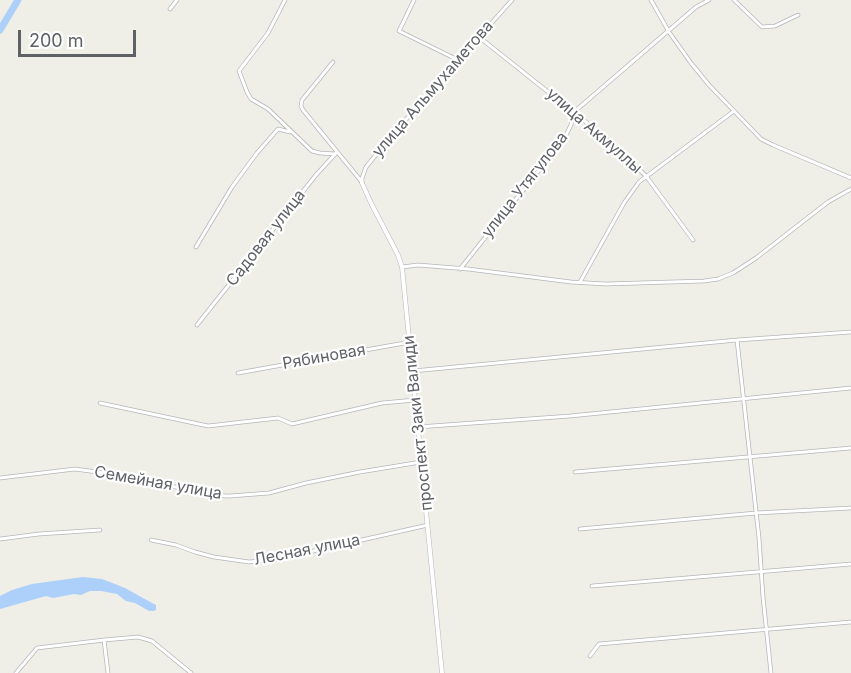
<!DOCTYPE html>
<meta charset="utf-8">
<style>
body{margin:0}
#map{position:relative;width:851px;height:673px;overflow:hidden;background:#efeee7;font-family:Inter,sans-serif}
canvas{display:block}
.scale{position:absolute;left:18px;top:30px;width:118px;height:27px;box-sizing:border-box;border:3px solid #5e6166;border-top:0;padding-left:8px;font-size:18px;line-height:21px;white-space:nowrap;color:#5e6166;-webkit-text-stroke:4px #fff;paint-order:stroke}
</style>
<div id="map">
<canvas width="851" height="673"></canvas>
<div class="scale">200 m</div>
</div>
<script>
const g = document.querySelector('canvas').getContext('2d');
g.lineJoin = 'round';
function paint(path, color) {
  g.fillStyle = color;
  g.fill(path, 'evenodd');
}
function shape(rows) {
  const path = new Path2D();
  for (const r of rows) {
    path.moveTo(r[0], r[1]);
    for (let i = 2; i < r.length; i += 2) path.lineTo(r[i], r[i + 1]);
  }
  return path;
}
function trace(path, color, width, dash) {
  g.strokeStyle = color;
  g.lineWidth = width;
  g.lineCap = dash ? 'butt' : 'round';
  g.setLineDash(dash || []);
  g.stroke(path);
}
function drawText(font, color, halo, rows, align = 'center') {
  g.font = font + ' Inter,sans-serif';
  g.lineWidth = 4.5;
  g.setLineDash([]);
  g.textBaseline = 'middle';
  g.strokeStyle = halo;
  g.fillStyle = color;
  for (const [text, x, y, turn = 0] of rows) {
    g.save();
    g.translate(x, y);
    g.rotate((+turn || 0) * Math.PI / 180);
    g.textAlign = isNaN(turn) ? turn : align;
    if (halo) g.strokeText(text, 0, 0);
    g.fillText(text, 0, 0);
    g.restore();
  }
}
const water = shape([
 [83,577,102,579,125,588,152,603,156,605,156,610,153,611,149,611,135,603,126,601,117,594,101,591,90,591,81,595,74,594,53,598,46,596,0,609,0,596,12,590,32,584]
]);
const river = shape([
 [0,30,18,0]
]);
const minor = shape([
 [285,0,268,33,239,71,247,92,251,99,268,109,312,151,320,153,335,154],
 [414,0,399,31,456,59],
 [651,0,669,32,691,63,709,85,761,139,773,145,851,178],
 [734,0,762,27,775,26,798,15],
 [170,9,177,0],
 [479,37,601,134,646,176,693,240],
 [333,62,302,100,301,106,303,110,361,181],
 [362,183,362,178,366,167,393,134,512,0],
 [196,247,232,187,257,153,278,129,290,132],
 [402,267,418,265,468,269,571,282,606,284,704,281,718,279,733,273,756,258,828,202,851,189],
 [460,269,564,139,571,125,574,112,696,7,709,0],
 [580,282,624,203,639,182,734,111],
 [197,325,316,175,337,152],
 [737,340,759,538,763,597,771,673],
 [413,371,737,340,851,332],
 [238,373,410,342],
 [100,403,208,426,278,418,292,424,382,403,415,400],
 [418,427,570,416,851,388],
 [575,472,851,448],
 [0,478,75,469,119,475,170,486,225,496,230,496,269,493,306,483,360,472,421,462],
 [580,529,756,513,851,508],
 [0,539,39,534,100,530],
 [151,540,176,545,195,552,214,557,249,562,278,559,428,525],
 [592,586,851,564],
 [104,640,138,637,152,641,191,673],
 [590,656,599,644,851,622],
 [16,673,37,648,104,640,108,673]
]);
const tertiary = shape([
 [362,183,371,203,398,255,402,267,442,673]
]);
const streetNames = [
 ["улица Альмухаметова",433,89,-49],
 ["улица Акмуллы",594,131,41],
 ["улица Утягулова",525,185,-52],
 ["Садовая улица",266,238,-52],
 ["Рябиновая",324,357,-10],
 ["проспект Заки Валиди",418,423,-96],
 ["Семейная улица",158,483,10],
 ["Лесная улица",307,550,-11]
];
paint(water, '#acd0fa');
trace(river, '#acd0fa', 7);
trace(minor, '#b4b6ba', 4.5);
trace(tertiary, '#b4b6ba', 5);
trace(minor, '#fff', 3);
trace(tertiary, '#fff', 4);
drawText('16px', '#5e6166', '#fff', streetNames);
</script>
